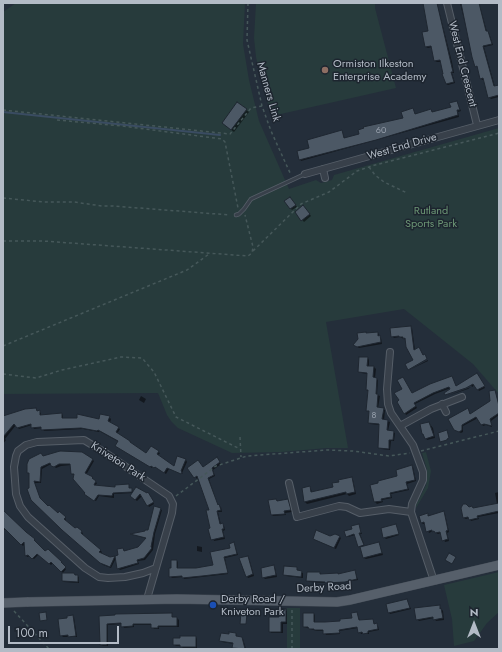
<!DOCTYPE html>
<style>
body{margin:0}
#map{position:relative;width:502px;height:652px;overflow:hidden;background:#242e3a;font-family:Jost,sans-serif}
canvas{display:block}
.frame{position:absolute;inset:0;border:4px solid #b3bbc6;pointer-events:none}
.north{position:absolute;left:454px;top:604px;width:40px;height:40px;-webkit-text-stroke:3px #1d252f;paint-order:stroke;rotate:0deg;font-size:11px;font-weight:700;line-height:16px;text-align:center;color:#b3bbc6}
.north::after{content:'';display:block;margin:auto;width:14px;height:18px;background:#b3bbc6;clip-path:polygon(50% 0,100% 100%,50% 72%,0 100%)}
.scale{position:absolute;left:8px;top:626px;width:111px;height:18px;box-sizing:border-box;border:2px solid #b3bbc6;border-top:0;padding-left:5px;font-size:12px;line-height:14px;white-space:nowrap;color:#b3bbc6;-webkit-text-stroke:3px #1d252f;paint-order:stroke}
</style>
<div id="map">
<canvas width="502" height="652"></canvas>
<div class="frame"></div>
<div class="north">N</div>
<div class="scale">100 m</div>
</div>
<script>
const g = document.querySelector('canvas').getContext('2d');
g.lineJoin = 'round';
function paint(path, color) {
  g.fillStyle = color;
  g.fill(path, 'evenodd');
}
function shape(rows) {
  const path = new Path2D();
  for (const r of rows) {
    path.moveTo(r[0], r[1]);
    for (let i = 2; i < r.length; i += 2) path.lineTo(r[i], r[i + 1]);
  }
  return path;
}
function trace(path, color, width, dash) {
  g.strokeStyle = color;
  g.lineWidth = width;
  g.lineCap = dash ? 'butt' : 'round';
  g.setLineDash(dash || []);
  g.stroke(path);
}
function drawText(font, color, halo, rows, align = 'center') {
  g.font = font + ' Jost,sans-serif';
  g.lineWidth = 3;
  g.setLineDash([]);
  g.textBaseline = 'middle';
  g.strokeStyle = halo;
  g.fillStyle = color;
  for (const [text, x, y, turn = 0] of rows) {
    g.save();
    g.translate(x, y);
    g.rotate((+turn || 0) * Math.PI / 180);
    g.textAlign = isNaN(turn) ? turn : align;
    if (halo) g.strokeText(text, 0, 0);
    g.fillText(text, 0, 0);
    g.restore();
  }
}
const green = shape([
 [16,3,245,3,243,44,249,80,259,121,289,189,316,180,321,183,332,180,334,175,499,128,499,394,473,364,404,309,326,322,348,448,327,448,281,452,232,453,178,428,171,421,167,415,158,393,3,394,3,12],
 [256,3,375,3,375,8,396,88,272,116,262,84,256,57,254,38],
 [426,452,431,471,428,488,416,508,416,505,426,485,427,477,427,470,422,453],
 [499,572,499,612,487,623,474,641,454,646,452,619,444,585],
 [287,608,300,608,300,649,287,649]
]);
const shadow = shape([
 [424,3,437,3,452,62,454,73,452,73,455,83,448,85,446,84,441,62,437,62,435,61,432,47,428,48,426,47,429,32],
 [460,3,473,3,481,10,487,32,489,33,493,45,484,47,495,87,499,86,499,97,491,99,489,97,485,79,482,80,481,78,473,56],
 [457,102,461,111,458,112,459,117,301,161,300,159,310,148,342,131,345,139,404,118,413,109,416,115,431,110,433,112,452,108],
 [246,110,249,112,234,132,226,126],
 [292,200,297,207,292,210,290,208],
 [305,208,311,216,304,222,296,212],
 [410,327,412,328,415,350,419,348,424,356,414,361,406,340,400,337,394,338,392,336],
 [378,333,381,338,382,344,359,348,356,346,367,334],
 [368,358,369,360,369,367,374,367,376,369,375,378,378,380,377,395,380,396,378,408,385,410,384,420,390,422,388,431,393,432,395,433,394,441,391,441,390,450,381,449,379,447,380,425,370,424,369,422,370,412,369,392,367,390,368,374,361,373,359,372],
 [428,360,428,361,409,370],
 [478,376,485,388,479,391,475,385,472,387,471,385,451,388,435,394,415,404,417,408,406,415,405,413,412,394,452,377,456,386],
 [471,387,468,389,447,396],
 [495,391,499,403,499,415,491,421,492,427,486,425,483,426,478,418,463,426,463,432,461,433,457,431,455,429,469,411,471,415,491,401],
 [141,396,146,399,144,403,139,400],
 [36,410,41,413,41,416,62,414,63,416,63,419,100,420,109,417,111,419,110,423,120,429,117,434,146,454,158,452,160,453,158,456,174,468,178,458,186,460,187,462,182,473,183,474,169,469,166,474,156,467,156,468,153,466,152,468,118,447,119,442,99,431,99,432,83,429,44,431,42,428,34,429,32,425,19,429,16,425,5,439,6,440,3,444,3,418],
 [429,423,433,428,435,438,427,440,426,438],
 [41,454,44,457,93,460,94,461,86,475,92,478,93,480,97,483,95,486,116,488,128,485,130,489,134,492,150,495,154,504,149,507,142,496,137,501,133,498,133,493,114,494,114,498,99,496,96,501,87,496,75,475,72,474,71,465,61,466,56,468,51,464,42,469,41,483,35,483,41,501,58,514,59,513,66,519,65,521,75,530,77,528,82,532,83,534,82,535,102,552,101,554,110,558,114,557,116,558,111,568,103,565,57,524,30,489],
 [218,460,221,464,213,470,215,476,209,479,218,506,221,507,222,512,218,512,221,525,224,526,225,530,223,531,225,539,214,541,210,529,212,529,210,510,198,478,197,479,189,468,204,468],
 [411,466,413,467,416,481,407,484,409,490,391,494,392,498,382,500,383,502,377,504,375,502,371,485,398,477],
 [351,478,353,480,356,494,349,496,347,494,307,504,305,502,303,489,310,487,312,492,334,488],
 [499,492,499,513,478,517,479,519,471,521,469,518,466,519,464,518,462,508,474,509,497,504,495,493],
 [276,500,278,501,288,500,289,501,292,512,285,513,286,515,273,516,272,515],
 [160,509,162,510,155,534,153,550,145,560,138,561,139,564,120,570,118,568,119,556,123,549,125,551,139,548,147,539,132,534,149,532],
 [3,511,34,540,35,541,34,542,45,553,66,569,63,573,53,563,51,565,39,554,34,559,30,556,27,557,26,555,25,544,23,546,6,529,5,530,3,529],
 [444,512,445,514,449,532,447,533,449,541,445,542,441,533,438,534,433,531,429,533,425,524,423,524,422,523,427,514,429,516],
 [358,525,362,534,360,534,365,547,379,543,383,555,366,559,364,558,361,548,359,546,355,535,348,537,347,536],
 [396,526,399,535,386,539,384,537],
 [339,536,341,538,336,549,315,540],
 [234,543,238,555,225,558,228,574,184,579,183,577,172,578,170,576,172,569,177,561,178,562,178,569,196,569,214,566,231,549],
 [197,546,202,547,202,552,197,551],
 [248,557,249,558,254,576,248,578,243,570,240,559],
 [274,566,275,568,277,577,265,579,263,577],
 [296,568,298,571,303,573,303,578,286,576,284,575],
 [355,571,358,580,328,584,327,583,309,582,307,580,320,573,322,575,339,575],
 [63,574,74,574,79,577,79,583,64,582,63,581],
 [407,600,411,609,390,614,389,612],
 [439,606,443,611,444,620,436,621,434,618,419,621,417,619],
 [285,610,287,611,287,624,283,624,283,633,271,633,270,631],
 [357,613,360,621,373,620,375,625,378,626,379,630,369,632,369,634,361,634,358,628,339,631,340,634,326,635,324,631,317,631,304,627,304,614,314,614,315,615,315,623,341,622,354,618],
 [171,614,173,618,177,618,179,620,179,627,159,627,159,629,154,629,152,625,134,625,134,627,124,628,122,624,108,625,108,646,103,646,101,645,100,617],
 [73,616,74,617,77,637,63,637,61,635,68,619],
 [236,634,237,637,243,639,246,649,235,649,233,648,234,644,222,642,220,640,230,635],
 [196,637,197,639,197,648,183,648,181,646,176,646,174,644]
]);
const stream = shape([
 [3,112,220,135]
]);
const building = shape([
 [423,3,437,3,450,59,453,72,451,72,454,82,446,84,442,74,443,74,440,60,434,61,431,46,425,47,422,32,428,31,423,3],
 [461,3,479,3,486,31,488,31,492,44,483,46,494,86,499,85,499,95,488,98,483,78,480,79,477,66,475,67,472,57,461,3],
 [457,101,460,110,457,110,458,115,376,140,299,160,297,151,309,148,307,140,342,130,344,138,359,134,358,130,364,128,363,127,403,118,401,112,413,108,415,114,431,109,432,112,451,107,449,103,457,101],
 [237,102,247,109,231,130,222,123,237,102],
 [290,197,296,205,290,209,284,201,290,197],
 [303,205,310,214,301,221,295,212,303,205],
 [411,326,414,350,419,347,423,355,425,354,427,359,408,370,405,364,413,360,406,347,405,338,403,339,403,337,399,337,399,336,391,337,390,328,411,326],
 [366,332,366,333,378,332,378,336,380,335,381,342,357,347,353,345,358,339,357,333,366,332],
 [359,357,368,357,367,366,374,366,373,377,377,378,376,394,378,394,377,407,384,408,382,419,388,420,387,430,394,431,393,440,389,440,389,449,378,448,379,424,368,423,369,411,366,411,368,390,366,390,367,373,358,372,359,357],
 [477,373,485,386,477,390,473,384,466,388,445,395,444,393,450,389,449,387,433,393,414,403,416,406,404,414,397,402,399,400,394,393,402,389,397,380,403,377,412,393,430,384,452,376,456,386,477,373],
 [495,390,499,406,499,413,490,419,492,426,484,424,481,425,476,417,462,425,462,430,459,432,454,430,448,419,468,408,470,414,490,401,489,391,495,390],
 [36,408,37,411,40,410,40,415,62,413,62,418,77,418,77,414,99,419,100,414,110,416,108,421,119,427,116,432,130,441,130,442,146,453,151,446,159,451,157,454,174,466,177,456,186,459,181,471,182,472,181,474,167,468,164,473,155,467,154,468,151,466,150,467,115,446,118,441,98,430,97,431,81,428,41,430,41,427,31,428,31,424,17,428,14,424,3,437,3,416,25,409,36,408],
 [429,422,434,436,425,439,423,434,422,434,420,424,429,422],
 [447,430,449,438,447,439,447,440,440,442,438,433,447,430],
 [60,451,82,452,93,459,85,473,93,477,92,478,96,481,94,485,115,487,115,485,129,484,129,488,132,488,132,492,113,493,112,496,98,495,94,501,84,494,85,493,73,479,74,474,71,474,70,464,59,464,54,467,51,466,50,463,41,467,40,482,34,481,40,498,48,506,49,505,58,513,59,511,66,517,64,519,75,528,77,527,82,531,81,533,101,550,99,552,110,557,115,556,110,567,100,563,62,530,31,500,27,489,29,488,29,473,27,473,27,464,29,459,41,453,43,456,60,451],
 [217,457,220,462,212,468,214,475,208,478,218,505,219,504,221,510,217,511,220,524,223,523,224,529,222,529,224,537,211,540,208,529,210,528,206,510,209,510,197,476,194,478,187,468,198,460,203,467,217,457],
 [412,465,415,480,406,482,408,489,390,493,391,497,381,499,382,501,374,502,370,485,378,483,378,481,397,476,396,470,412,465],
 [352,477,355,492,346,494,346,492,304,502,302,488,310,486,311,492,333,487,332,483,339,482,338,480,352,477],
 [136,487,147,493,148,492,154,502,147,506,140,494,135,500,130,496,136,487],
 [276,499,277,501,288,499,291,510,284,511,285,514,271,515,268,500,276,499],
 [499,503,499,511,477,516,478,518,469,520,468,517,463,518,461,508,463,504,466,504,469,507,472,506,473,508,499,503],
 [154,506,161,508,154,532,151,547,152,548,144,558,137,560,138,563,117,569,115,556,118,555,117,549,123,548,124,551,138,547,146,538,130,534,145,531,145,530,148,530,154,506],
 [3,510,26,532,35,539,34,540,45,551,48,549,62,562,61,562,66,567,61,572,51,562,49,564,37,554,32,559,28,555,25,556,24,542,21,545,3,527,3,510],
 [444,511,448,530,446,531,448,539,442,541,440,532,435,533,434,531,432,532,432,530,426,532,424,522,421,523,419,516,428,513,428,516,444,511],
 [359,524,361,533,359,533,364,545,358,547,354,534,346,537,344,531,352,529,351,526,359,524],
 [396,524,399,534,383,538,381,528,396,524],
 [316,530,330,536,335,534,340,536,334,548,313,539,316,530],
 [234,542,237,554,224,557,228,573,202,576,182,578,182,576,169,577,169,568,171,568,171,560,177,560,177,568,196,568,213,565,210,552,230,548,229,544,234,542],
 [379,542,382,553,363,558,360,547,379,542],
 [449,553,456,557,452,564,445,560,449,553],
 [248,556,253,574,246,577,239,558,248,556],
 [274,565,276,575,262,578,261,568,274,565],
 [284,566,297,567,297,570,302,571,301,577,283,575,284,566],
 [355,570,357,579,345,582,325,583,325,582,306,581,307,572,320,572,320,574,338,573,338,574,355,570],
 [62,573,74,573,75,575,78,575,78,582,62,581,62,573],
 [407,599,410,608,388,613,386,604,407,599],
 [440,605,440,609,441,608,443,618,433,620,433,617,416,620,414,608,440,605],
 [279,609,286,609,286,622,281,622,281,632,269,632,269,617,279,617,279,609],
 [46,612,47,620,40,621,39,613,46,612],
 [357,612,359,620,373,619,374,624,377,623,378,629,368,631,368,633,363,634,362,632,358,633,357,627,339,630,340,633,323,634,323,630,314,630,314,629,309,629,308,627,303,627,303,613,314,613,314,622,325,622,340,621,340,619,352,618,351,613,357,612],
 [172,613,172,617,177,617,177,626,158,626,158,628,151,628,151,624,133,624,133,626,121,627,121,623,107,624,107,645,100,645,99,616,115,615,115,614,172,613],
 [241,613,247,614,246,624,240,624,241,613],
 [73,615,76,636,68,637,68,635,60,636,58,619,67,618,67,616,73,615],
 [229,632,236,633,236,636,242,637,245,649,232,648,233,643,219,641,221,633,229,634,229,632],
 [180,636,196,636,196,647,180,647,180,645,173,645,173,638,180,638,180,636]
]);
const path = shape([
 [248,3,247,40,262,106,271,131,291,175],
 [3,110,230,134,251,108,262,106],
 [57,120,122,126,222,139,225,142,238,208],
 [369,167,375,175,384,182,407,193],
 [3,198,44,202,74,202,102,206,113,206,230,215],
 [3,241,43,241,248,256,252,253,253,247,245,215],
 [253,251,301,204,329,192,357,171,375,165,499,133],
 [3,346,187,270,209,254],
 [3,374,36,378,62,370,121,357,142,358,154,372,176,417,240,449],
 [240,437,241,457],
 [421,451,499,431],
 [176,496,216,466,247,456,327,450,353,451,389,456,410,453],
 [14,611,49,649],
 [292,649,292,609]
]);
const service = shape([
 [236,215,239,214,244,209,251,199,305,174]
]);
const minor = shape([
 [447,3,477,125],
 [323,169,325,178],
 [305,174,499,120],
 [390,352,387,389,388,404,391,413,413,445,423,472,423,480,412,504,411,512,434,581],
 [442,404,446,412],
 [400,426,431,409,462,397],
 [289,483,297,517,339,506,347,507,360,513,389,509,411,512],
 [147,599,172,513,173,504,169,496,107,454,84,440,37,442,26,445,18,451,16,456,14,467,16,494,20,506,28,517,85,568,99,577,108,578,125,577,143,573,156,568]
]);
const primary = shape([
 [27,602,177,599,337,602,350,600,499,565]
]);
const primaryBridge = shape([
 [3,603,27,602]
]);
const markers = [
 [325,70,4,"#8d6e63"],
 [213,605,4,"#1a4fb4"]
];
const numberNames = [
 ["60",381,131],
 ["8",374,416]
];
const poiNames = [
 ["Ormiston Ilkeston",333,64],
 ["Enterprise Academy",333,77],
 ["Derby Road /",221,599],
 ["Kniveton Park",221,612]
];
const streetNames = [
 ["West End Crescent",462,64,76],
 ["Manners Link",268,92,74],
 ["West End Drive",402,147,-16],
 ["Kniveton Park",118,462,33],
 ["Derby Road",324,588,-3]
];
const parkNames = [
 ["Rutland",431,211],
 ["Sports Park",431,224]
];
paint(green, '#273b3c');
paint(shadow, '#0007');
trace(stream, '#3a4c62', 2);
paint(building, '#4c5865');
trace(building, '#1f2731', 1);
trace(service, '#565e68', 4.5);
trace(minor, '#565e68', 8);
trace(primary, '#414953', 10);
trace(path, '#46585a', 1.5, [3, 3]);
trace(service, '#38404a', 3);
trace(minor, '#38404a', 6);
trace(primary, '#565f6a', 9);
trace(primaryBridge, '#414953', 10, []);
trace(primaryBridge, '#565f6a', 9);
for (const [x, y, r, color] of markers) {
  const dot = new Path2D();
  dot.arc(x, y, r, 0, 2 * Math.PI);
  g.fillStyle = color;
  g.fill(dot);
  trace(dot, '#1d252f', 1.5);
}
drawText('9px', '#99a2ae', null, numberNames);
drawText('11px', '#b3bbc6', '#1d252f', poiNames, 'left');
drawText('11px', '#b3bbc6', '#1d252f', streetNames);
drawText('11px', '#6b9574', '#1d252f', parkNames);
</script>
